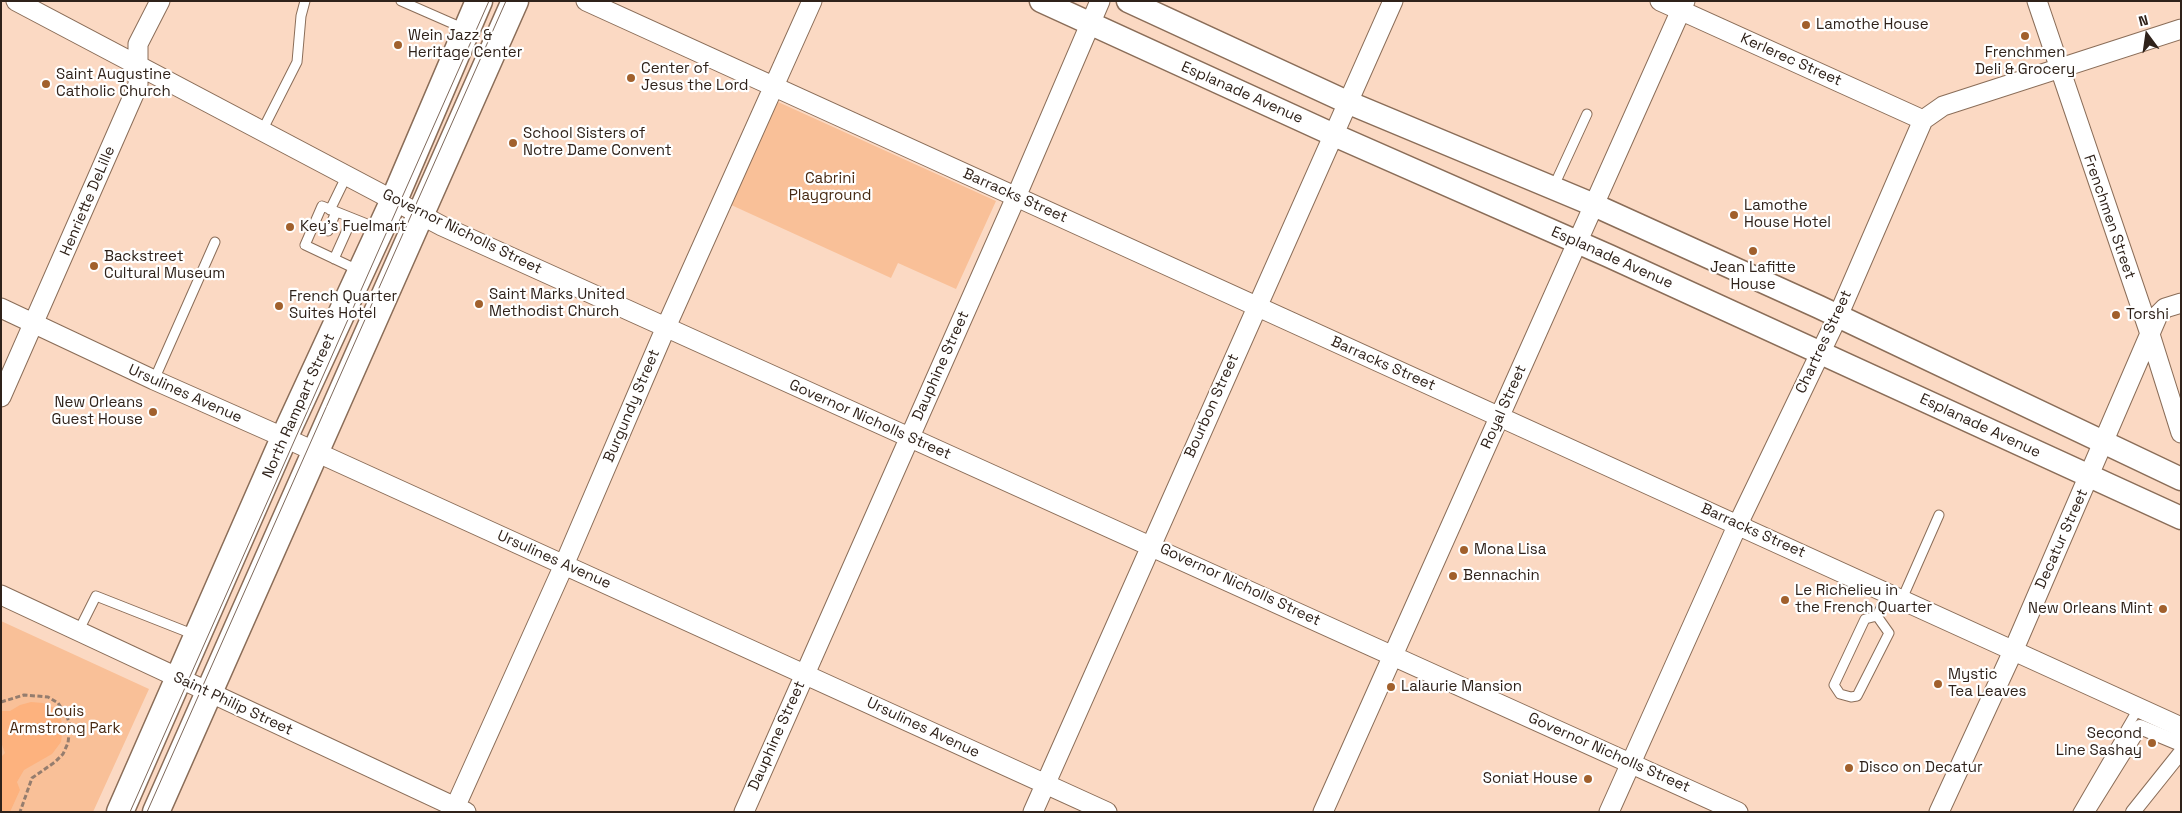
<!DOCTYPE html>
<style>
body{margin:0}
#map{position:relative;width:2182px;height:813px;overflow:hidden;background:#fbd9c3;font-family:"Space Grotesk",sans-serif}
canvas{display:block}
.frame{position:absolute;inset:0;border:2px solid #2f221a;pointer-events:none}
.north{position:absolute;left:2122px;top:10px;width:50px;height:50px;-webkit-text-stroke:4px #fff;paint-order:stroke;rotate:346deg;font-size:14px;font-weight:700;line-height:20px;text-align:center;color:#2f221a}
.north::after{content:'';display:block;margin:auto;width:18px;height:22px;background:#2f221a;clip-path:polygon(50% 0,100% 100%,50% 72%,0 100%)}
</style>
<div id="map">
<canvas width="2182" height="813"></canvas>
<div class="frame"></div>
<div class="north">N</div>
</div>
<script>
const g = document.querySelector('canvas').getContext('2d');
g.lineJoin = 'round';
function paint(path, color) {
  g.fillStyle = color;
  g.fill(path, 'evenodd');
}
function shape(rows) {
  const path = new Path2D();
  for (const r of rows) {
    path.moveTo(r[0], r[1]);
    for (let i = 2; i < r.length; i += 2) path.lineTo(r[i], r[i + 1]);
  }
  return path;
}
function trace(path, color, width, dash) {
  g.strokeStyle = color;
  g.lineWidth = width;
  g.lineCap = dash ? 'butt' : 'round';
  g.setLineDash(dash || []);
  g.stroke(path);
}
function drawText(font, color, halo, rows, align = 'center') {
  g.font = font + ' "Space Grotesk",sans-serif';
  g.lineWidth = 4.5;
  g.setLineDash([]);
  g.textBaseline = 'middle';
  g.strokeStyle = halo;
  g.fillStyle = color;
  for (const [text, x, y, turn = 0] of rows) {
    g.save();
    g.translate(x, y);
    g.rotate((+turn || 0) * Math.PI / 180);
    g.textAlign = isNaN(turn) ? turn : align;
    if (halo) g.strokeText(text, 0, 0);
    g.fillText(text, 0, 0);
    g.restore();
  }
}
const green = shape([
 [776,101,996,201,956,289,898,263,891,278,729,204],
 [1,621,149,689,93,812,1,812]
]);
const water = shape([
 [31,702,43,703,54,708,61,719,63,727,61,742,52,754,24,770,17,782,20,790,10,812,1,812,1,757,5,753,1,742,1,711,10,711,20,705]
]);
const path = shape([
 [1,702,24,695,48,697,58,703,67,716,70,726,68,743,63,754,55,762,32,778,20,812]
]);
const service = shape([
 [401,1,465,29],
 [262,131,297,62,301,16,305,1],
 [1553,188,1587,114],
 [330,210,347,175],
 [328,231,336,212],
 [334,259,352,219],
 [360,271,305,245,322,206,377,228],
 [154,380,215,242],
 [1902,599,1939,515],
 [1877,616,1889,633,1857,696,1851,697,1840,694,1834,685,1865,619,1877,616,1888,593],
 [78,632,96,596,195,635],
 [2078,812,2139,707]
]);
const pedestrian = shape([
 [2087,812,2140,727,2181,744],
 [2133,812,2181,752]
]);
const minor = shape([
 [16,1,442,226,1738,812],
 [586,1,2181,727],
 [1660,1,1923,120],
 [2037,1,2148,328,2181,433],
 [1,308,154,380,294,442,1107,812],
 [1,397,138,85,138,44,160,1],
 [1,595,466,812],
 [453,812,564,565,666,327,812,1],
 [744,812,1016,197,1100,1],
 [1033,812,1393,1],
 [1323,812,1685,1],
 [1609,812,1738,524,1838,316,1923,120,1943,106,2181,29],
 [1939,812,2014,649,2158,315,2165,308,2181,303]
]);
const tertiary = shape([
 [1041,1,1334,135,1609,256,2181,518],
 [1128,1,1347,102,1594,205,1819,307,2181,479]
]);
const secondary = shape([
 [120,812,284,438,394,200,479,1],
 [156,812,515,1]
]);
const tram = shape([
 [130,812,489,1],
 [147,812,506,1]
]);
const markers = [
 [1806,25,5,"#a1602c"],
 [2025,36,5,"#a1602c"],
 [398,45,5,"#a1602c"],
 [631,78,5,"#a1602c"],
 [46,84,5,"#a1602c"],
 [513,143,5,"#a1602c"],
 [1734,215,5,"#a1602c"],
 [290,227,5,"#a1602c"],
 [1753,251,5,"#a1602c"],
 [94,266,5,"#a1602c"],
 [479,304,5,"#a1602c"],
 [279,306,5,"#a1602c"],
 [2116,315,5,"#a1602c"],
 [153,412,5,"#a1602c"],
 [1464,550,5,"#a1602c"],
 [1453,576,5,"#a1602c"],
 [1785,600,5,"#a1602c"],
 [2163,609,5,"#a1602c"],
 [1938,684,5,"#a1602c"],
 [1391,687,5,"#a1602c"],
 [2152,743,5,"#a1602c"],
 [1849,768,5,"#a1602c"],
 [1588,779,5,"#a1602c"]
];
const poiNames = [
 ["Lamothe House",1816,25],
 ["Wein Jazz &",408,36],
 ["Heritage Center",408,53],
 ["Frenchmen",2025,53,"center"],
 ["Deli & Grocery",2025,70,"center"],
 ["Center of",641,69],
 ["Jesus the Lord",641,86],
 ["Saint Augustine",56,75],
 ["Catholic Church",56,92],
 ["School Sisters of",523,134],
 ["Notre Dame Convent",523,151],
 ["Lamothe",1744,206],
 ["House Hotel",1744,223],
 ["Key's Fuelmart",300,227],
 ["Backstreet",104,257],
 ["Cultural Museum",104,274],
 ["Jean Lafitte",1753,268,"center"],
 ["House",1753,285,"center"],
 ["Saint Marks United",489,295],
 ["Methodist Church",489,312],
 ["French Quarter",289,297],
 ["Suites Hotel",289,314],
 ["Torshi",2126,315],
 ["New Orleans",143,403,"right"],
 ["Guest House",143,420,"right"],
 ["Mona Lisa",1474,550],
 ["Bennachin",1463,576],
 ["Le Richelieu in",1795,591],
 ["the French Quarter",1795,608],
 ["New Orleans Mint",2153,609,"right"],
 ["Mystic",1948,675],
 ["Tea Leaves",1948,692],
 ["Lalaurie Mansion",1401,687],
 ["Second",2142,734,"right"],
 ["Line Sashay",2142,751,"right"],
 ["Disco on Decatur",1859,768],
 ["Soniat House",1578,779,"right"]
];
const streetNames = [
 ["Kerlerec Street",1791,60,24],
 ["Esplanade Avenue",1242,93,24],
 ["Barracks Street",1015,196,24],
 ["Henriette DeLille",88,201,-67],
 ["Frenchmen Street",2109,217,71],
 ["Governor Nicholls Street",462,232,26],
 ["Esplanade Avenue",1612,258,24],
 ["Chartres Street",1824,342,-65],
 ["Barracks Street",1383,364,24],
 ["Dauphine Street",941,366,-66],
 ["Ursulines Avenue",185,394,24],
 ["North Rampart Street",299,406,-66],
 ["Burgundy Street",632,406,-67],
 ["Bourbon Street",1212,406,-66],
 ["Royal Street",1504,407,-66],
 ["Governor Nicholls Street",870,420,24],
 ["Esplanade Avenue",1980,426,25],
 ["Barracks Street",1753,531,24],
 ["Decatur Street",2062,539,-66],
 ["Ursulines Avenue",554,560,24],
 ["Governor Nicholls Street",1240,585,25],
 ["Saint Philip Street",233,704,25],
 ["Ursulines Avenue",923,728,25],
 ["Dauphine Street",777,736,-66],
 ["Governor Nicholls Street",1609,753,24]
];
const parkNames = [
 ["Cabrini",830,179],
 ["Playground",830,196],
 ["Louis",65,712],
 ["Armstrong Park",65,729]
];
paint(green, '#f9c098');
paint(water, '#fdb27e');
trace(service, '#8a6d58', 11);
trace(pedestrian, '#8a6d58', 16);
trace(minor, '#8a6d58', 21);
trace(tertiary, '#8a6d58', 25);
trace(secondary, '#8a6d58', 29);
trace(path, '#957d6e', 3, [5, 2.5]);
trace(service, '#fff', 9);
trace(pedestrian, '#fff', 14);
trace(minor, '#fff', 19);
trace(tertiary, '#fff', 22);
trace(secondary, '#fff', 26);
trace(tram, '#7d685a', 1);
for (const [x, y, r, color] of markers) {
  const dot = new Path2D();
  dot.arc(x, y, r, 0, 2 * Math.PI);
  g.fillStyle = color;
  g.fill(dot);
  trace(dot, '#fff', 2);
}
drawText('15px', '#2f221a', '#fff', poiNames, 'left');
drawText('15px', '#2f221a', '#fff', streetNames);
drawText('15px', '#472912', '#fff', parkNames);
</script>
